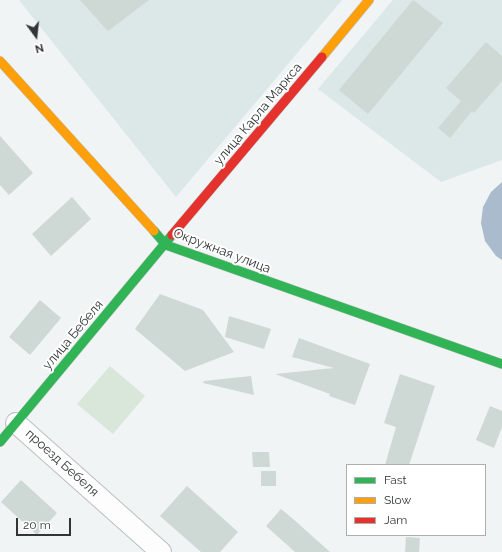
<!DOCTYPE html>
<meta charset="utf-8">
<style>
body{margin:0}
#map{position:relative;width:502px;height:552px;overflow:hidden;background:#f0f4f4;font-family:Raleway,sans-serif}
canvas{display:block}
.legend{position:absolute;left:346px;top:464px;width:140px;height:72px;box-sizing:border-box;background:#fff;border:1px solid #adaeae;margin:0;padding:5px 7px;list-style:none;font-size:12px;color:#323535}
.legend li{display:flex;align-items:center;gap:8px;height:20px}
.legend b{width:20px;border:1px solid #adaeae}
.north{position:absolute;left:16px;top:16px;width:40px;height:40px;-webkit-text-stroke:3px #fff;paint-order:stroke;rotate:165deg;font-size:11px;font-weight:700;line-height:16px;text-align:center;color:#323535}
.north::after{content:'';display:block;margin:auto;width:14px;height:18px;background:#323535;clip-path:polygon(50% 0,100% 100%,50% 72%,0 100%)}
.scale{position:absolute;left:16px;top:518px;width:55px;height:18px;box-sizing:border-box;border:2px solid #323535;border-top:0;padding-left:5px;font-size:12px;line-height:14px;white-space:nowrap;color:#323535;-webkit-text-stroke:3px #fff;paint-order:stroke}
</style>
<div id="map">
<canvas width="502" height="552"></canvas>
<ul class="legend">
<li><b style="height:5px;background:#30b455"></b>Fast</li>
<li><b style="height:5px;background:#ff9f0a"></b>Slow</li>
<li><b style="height:5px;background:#e5322d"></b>Jam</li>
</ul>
<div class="north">N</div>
<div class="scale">20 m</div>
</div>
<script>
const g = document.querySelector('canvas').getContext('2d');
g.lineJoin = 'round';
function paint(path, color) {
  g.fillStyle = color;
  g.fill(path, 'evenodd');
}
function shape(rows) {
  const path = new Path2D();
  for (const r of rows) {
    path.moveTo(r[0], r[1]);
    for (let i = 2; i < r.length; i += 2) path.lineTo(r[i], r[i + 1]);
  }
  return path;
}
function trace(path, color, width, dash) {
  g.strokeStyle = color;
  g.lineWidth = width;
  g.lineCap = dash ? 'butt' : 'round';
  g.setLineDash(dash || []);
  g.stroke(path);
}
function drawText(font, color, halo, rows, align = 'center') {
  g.font = font + ' Raleway,sans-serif';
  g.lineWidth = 4;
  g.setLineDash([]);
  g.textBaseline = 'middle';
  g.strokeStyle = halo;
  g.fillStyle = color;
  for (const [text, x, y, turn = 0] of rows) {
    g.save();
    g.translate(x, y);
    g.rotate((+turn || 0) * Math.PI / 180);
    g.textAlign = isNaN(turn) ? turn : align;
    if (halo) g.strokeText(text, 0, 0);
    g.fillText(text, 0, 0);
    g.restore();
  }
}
const built = shape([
 [19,0,342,0,176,197],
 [393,0,502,0,502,160,441,182,318,89]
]);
const green = shape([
 [110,366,145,396,113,434,77,404]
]);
const water = shape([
 [502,182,502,260,496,256,485,241,481,223,483,207,491,192]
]);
const building = shape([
 [80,0,149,0,108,31],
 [413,0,443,23,368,114,339,90],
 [486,42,502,56,502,81,474,113,472,111,450,138,438,128,461,101,446,88],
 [0,136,33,173,9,195,0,185],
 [72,197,91,219,51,256,32,234],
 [160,294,203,310,234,352,185,371,135,329],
 [40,300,61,318,30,355,9,337],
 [229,316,271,329,264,349,225,337],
 [299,338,370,364,355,405,329,396,330,394,275,374,334,368,292,357],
 [400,374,435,386,409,465,385,465,396,427,384,423],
 [251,376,254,395,203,383,204,381],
 [490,406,502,411,502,427,494,448,476,440],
 [252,452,269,452,270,467,253,467],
 [261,471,276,471,276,486,261,486],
 [21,480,57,513,37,535,1,502],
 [187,486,238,532,220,552,201,552,160,516],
 [281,509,292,518,330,552,295,552,266,526],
 [406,537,420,538,419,552,405,552]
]);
const street = shape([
 [16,423,161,552]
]);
const fast = shape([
 [154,231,166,245,502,364],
 [0,442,172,235]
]);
const slow = shape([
 [322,57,369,0],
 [0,61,154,231]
]);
const jam = shape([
 [172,235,322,57]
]);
const streetNames = [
 ["улица Карла Маркса",258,114,-50],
 ["Окружная улица",222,251,21],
 ["улица Бебеля",73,335,-50],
 ["проезд Бебеля",62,463,42]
];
paint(built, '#dce7e7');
paint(green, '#d9e6da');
paint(water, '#a9bbcd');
paint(building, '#ced8d5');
trace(street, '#bbbfbf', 22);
trace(fast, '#bbbfbf', 10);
trace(slow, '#bbbfbf', 10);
trace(jam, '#bbbfbf', 10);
trace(street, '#fdfdfd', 20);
trace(fast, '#30b455', 9);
trace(slow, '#ff9f0a', 9);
trace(jam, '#e5322d', 9);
drawText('13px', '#323535', '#fff', streetNames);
</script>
